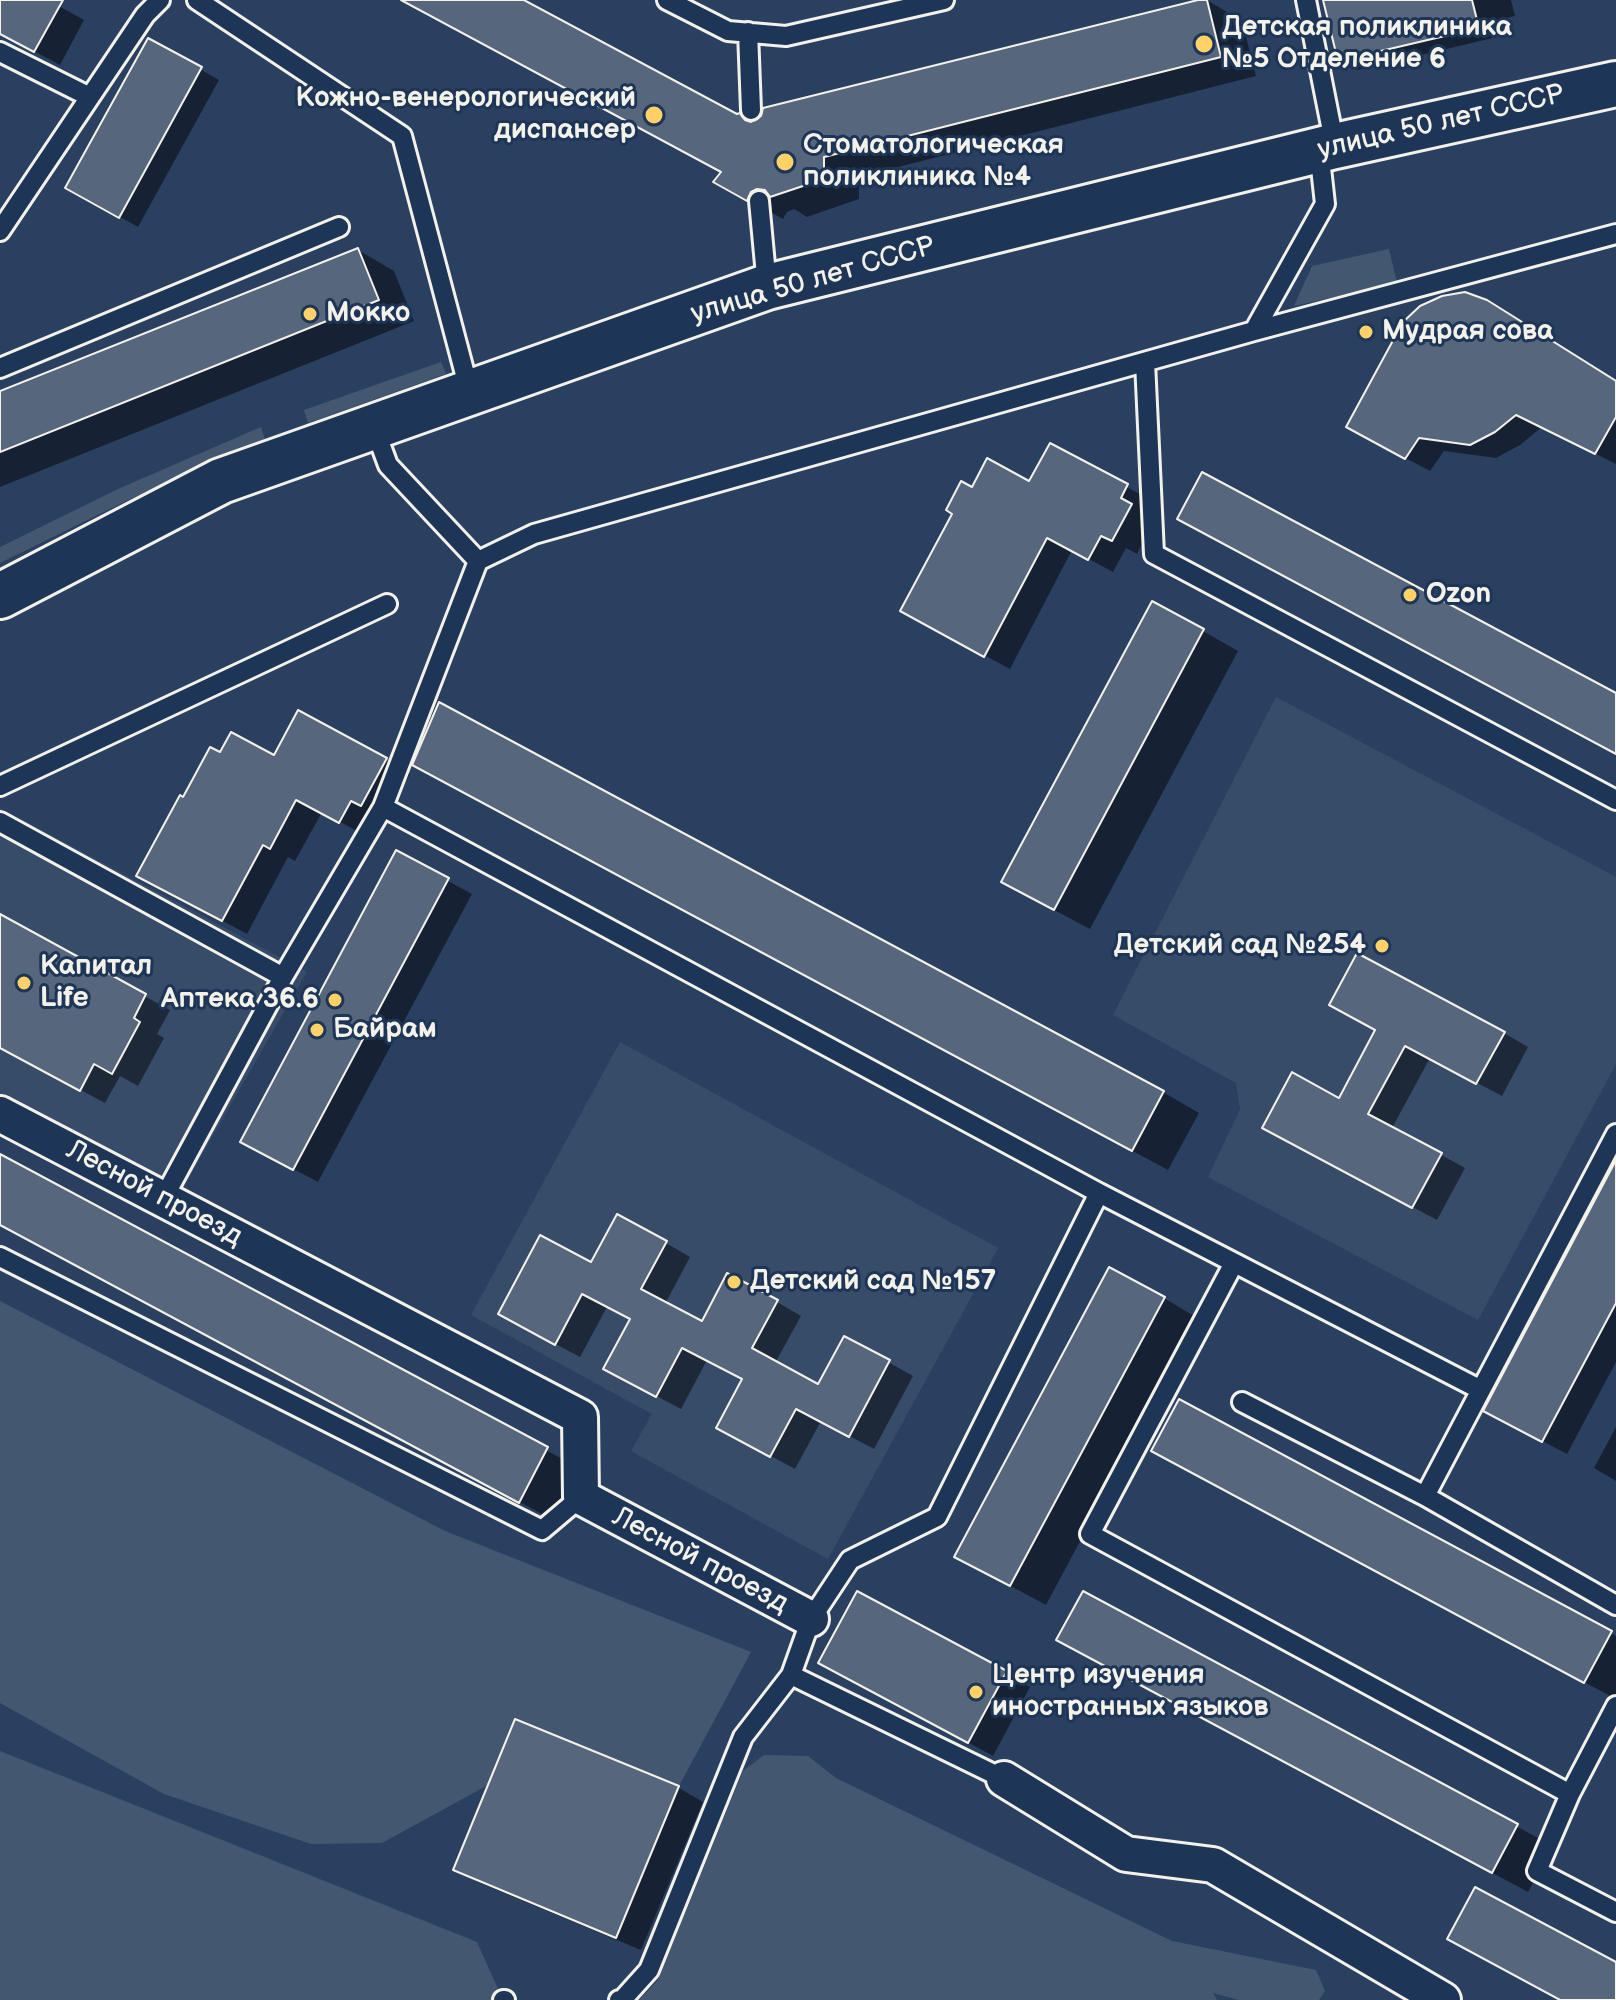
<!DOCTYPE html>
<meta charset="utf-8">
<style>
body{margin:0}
canvas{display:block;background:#2a4060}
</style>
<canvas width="1616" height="2000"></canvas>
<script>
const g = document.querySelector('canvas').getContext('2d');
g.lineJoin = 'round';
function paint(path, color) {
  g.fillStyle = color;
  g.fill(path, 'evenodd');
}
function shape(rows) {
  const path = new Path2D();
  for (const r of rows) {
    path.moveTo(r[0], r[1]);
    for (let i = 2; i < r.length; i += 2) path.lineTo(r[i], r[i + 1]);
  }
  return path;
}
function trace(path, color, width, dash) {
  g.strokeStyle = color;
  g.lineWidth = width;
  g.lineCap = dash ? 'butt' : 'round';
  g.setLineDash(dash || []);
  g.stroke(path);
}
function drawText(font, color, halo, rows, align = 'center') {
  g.font = font + ' "Balsamiq Sans",sans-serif';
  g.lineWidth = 6;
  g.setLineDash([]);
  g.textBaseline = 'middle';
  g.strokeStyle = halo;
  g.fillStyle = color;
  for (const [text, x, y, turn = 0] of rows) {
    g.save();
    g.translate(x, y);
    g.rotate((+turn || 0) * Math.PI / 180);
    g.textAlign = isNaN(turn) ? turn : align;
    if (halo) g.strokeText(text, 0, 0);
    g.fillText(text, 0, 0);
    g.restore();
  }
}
const built = shape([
 [1276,697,1616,877,1616,1064,1478,1320,1208,1177,1240,1109,1236,1083,1113,1015],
 [0,808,307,972,165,1219,0,1134],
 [620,1042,998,1248,828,1559,631,1451,652,1414,471,1315]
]);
const green = shape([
 [1389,249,1397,283,1294,306,1312,266],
 [441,362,446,374,308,423,304,410],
 [261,427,265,440,126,501,0,563,0,547,118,489],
 [0,1301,445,1531,751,1652,679,1786,516,1719,488,1785,382,1843,311,1844,164,1794,0,1703],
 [0,1751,477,1942,503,2000,0,2000],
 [764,1755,808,1756,836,1778,1172,1941,1316,1970,1325,1991,1319,2000,1239,2000,1213,1993,1217,2000,639,2000,658,1980,743,1771]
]);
const shadow = shape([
 [0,0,48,0,84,20,60,65,0,33],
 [402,0,519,0,753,123,1207,0,1242,21,1256,76,859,177,859,199,807,217,794,209,787,212,783,219,716,182,723,172],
 [1325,0,1511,0,1515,16,1493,21,1497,37,1358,70,1339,60],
 [149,40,219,80,138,227,68,188],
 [358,250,394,271,414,321,0,487,0,394],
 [1616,382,1616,464,1542,427,1520,445,1496,458,1444,451,1430,471,1373,441],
 [1050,446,1151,500,1155,519,1137,554,1126,548,1113,572,1072,550,1010,669,927,625,973,490,1030,483],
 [1203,631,1238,651,1090,929,1039,902],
 [221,755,386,760,410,774,386,818,364,835,322,812,295,861,288,857,247,934,163,889,184,799],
 [450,785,1163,1092,1199,1113,1168,1170],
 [397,853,472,894,318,1182,267,1155],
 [0,917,170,1010,157,1034,164,1038,138,1086,120,1076,105,1103,0,1047],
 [1378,1030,1504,1033,1528,1047,1502,1096,1430,1058,1392,1128,1465,1168,1437,1220,1289,1141,1340,1101],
 [0,1156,583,1470,555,1521,0,1224],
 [1616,1164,1616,1362,1567,1454,1510,1424],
 [666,1243,690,1257,665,1304,702,1324,777,1302,801,1316,775,1363,819,1386,845,1338,913,1376,874,1449,821,1421,795,1469,743,1441,744,1380,707,1360,681,1409,630,1382,632,1320,607,1307,580,1357,525,1328,592,1265],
 [1164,1298,1199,1319,1046,1605,992,1576],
 [1179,1402,1616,1636,1616,1699,1189,1471],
 [1616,1427,1616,1481,1594,1468],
 [1084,1594,1553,1846,1528,1892,1094,1660],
 [1006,1673,1030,1687,993,1756,845,1676],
 [516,1721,679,1788,703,1802,641,1950,480,1883,455,1869]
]);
const building = shape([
 [0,0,63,0,34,52,0,34,0,0],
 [401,0,524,0,737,114,740,113,745,120,751,122,761,116,763,108,1198,0,1207,0,1221,57,824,157,824,179,770,197,765,190,757,189,751,192,747,201,713,182,721,172,401,0],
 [1323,0,1472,0,1479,28,1338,61,1323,0],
 [148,38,202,67,119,218,65,188,148,38],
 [358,248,379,300,0,452,0,391,358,248],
 [1465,292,1487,300,1616,381,1616,417,1595,454,1516,415,1495,432,1470,445,1419,438,1405,459,1346,427,1403,322,1420,306,1442,296,1465,292],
 [1050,443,1128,484,1121,498,1132,504,1112,541,1101,536,1088,560,1047,538,984,657,900,611,952,514,946,510,961,481,972,487,987,458,1029,481,1050,443],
 [1202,472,1616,693,1616,754,1177,519,1202,472],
 [1152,601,1204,629,1054,910,1001,882,1152,601],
 [439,702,1164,1091,1132,1151,412,765,439,702],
 [298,710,387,758,361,806,351,801,339,823,296,800,270,849,263,845,222,921,136,876,180,795,183,797,210,747,220,752,231,732,274,755,298,710],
 [396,850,449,878,293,1170,240,1142,396,850],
 [0,914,146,994,134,1018,140,1022,112,1074,94,1064,80,1091,0,1048,0,914],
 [1357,953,1505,1032,1476,1084,1405,1046,1368,1114,1442,1153,1412,1208,1262,1128,1292,1072,1339,1098,1375,1030,1329,1005,1357,953],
 [0,1154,548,1447,519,1503,0,1225,0,1154],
 [1616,1160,1616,1303,1542,1442,1483,1411,1616,1160],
 [617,1214,667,1241,641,1289,702,1321,727,1273,778,1300,752,1348,818,1384,844,1336,890,1360,849,1437,796,1409,770,1457,716,1428,742,1379,682,1348,656,1397,603,1369,630,1319,582,1294,555,1345,498,1314,540,1235,591,1262,617,1214],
 [1109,1267,1165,1297,1010,1586,954,1557,1109,1267],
 [1179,1399,1612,1631,1584,1683,1151,1451,1179,1399],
 [857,1591,1007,1671,968,1743,818,1663,857,1591],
 [1083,1591,1518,1824,1492,1873,1056,1640,1083,1591],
 [515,1719,679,1786,616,1938,453,1870,515,1719],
 [1475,1887,1616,1962,1616,2000,1560,2000,1447,1939,1475,1887]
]);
const lane = shape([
 [197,0,402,136,470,393],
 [667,0,728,31,786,36,944,0],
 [1306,0,1335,146],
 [748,32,751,110],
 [0,52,90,97],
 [759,201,767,286],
 [0,231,145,15,160,0],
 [1254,331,1325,204,1319,150],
 [1145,362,1154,554,1616,800],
 [0,368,339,227],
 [374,427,388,465,478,561],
 [0,786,387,604],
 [0,822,283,977,163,1199],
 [283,977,383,807],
 [1099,1193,1481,1390],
 [0,1257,542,1530,581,1497],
 [1234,1263,1090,1534,1570,1794,1537,1871,1616,1912],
 [1242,1402,1425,1496,1616,1605],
 [1425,1496,1616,1134],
 [791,1675,1004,1779],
 [1570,1794,1616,1706],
 [503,2000,505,2000],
 [619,2000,622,2000,649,1970,743,1737,791,1675,811,1619,850,1560,937,1517,1099,1193,383,807,478,561,534,534,1254,331,1616,234]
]);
const street = shape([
 [0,1114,580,1417,581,1497,811,1619],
 [1004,1779,1126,1854,1213,1865,1443,2000]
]);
const secondary = shape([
 [0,596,221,481,767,287,1335,146,1616,84]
]);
const markers = [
 [1204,44,10,"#ffd166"],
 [654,115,10,"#ffd166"],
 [785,162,10,"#ffd166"],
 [310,314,8,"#ffd166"],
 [1366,332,8,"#ffd166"],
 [1410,595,8,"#ffd166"],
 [1382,946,8,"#ffd166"],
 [24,983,8,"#ffd166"],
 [335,1000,8,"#ffd166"],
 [317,1030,8,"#ffd166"],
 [734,1282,8,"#ffd166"],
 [976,1692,8,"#ffd166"]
];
const poiNames = [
 ["Детская поликлиника",1222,28],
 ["№5 Отделение 6",1222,60],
 ["Кожно-венерологический",636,99,"right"],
 ["диспансер",636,131,"right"],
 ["Стоматологическая",803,146],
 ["поликлиника №4",803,178],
 ["Мокко",326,314],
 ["Мудрая сова",1382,332],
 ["Ozon",1426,595],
 ["Детский сад №254",1366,946,"right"],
 ["Капитал",40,967],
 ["Life",40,999],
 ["Аптека 36.6",319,1000,"right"],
 ["Байрам",333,1030],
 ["Детский сад №157",750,1282],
 ["Центр изучения",992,1676],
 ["иностранных языков",992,1708]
];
const streetNames = [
 ["улица 50 лет СССР",1441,123,-13],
 ["улица 50 лет СССР",813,281,-16],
 ["Лесной проезд",154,1194,28],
 ["Лесной проезд",700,1561,28]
];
paint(built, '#374c69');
paint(green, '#445771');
paint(shadow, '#0007');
paint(building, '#56677d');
trace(building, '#f4f1e8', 2);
trace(lane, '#f4f1e8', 24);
trace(street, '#f4f1e8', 40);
trace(secondary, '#f4f1e8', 50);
trace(lane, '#1d3557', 18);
trace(street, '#1d3557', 34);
trace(secondary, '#1d3557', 44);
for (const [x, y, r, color] of markers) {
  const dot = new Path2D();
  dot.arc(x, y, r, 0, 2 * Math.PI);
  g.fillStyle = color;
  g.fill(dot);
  trace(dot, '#1d3557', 3);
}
drawText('bold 28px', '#f4f1e8', '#1d3557', poiNames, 'left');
drawText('28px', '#f4f1e8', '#1d3557', streetNames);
</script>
